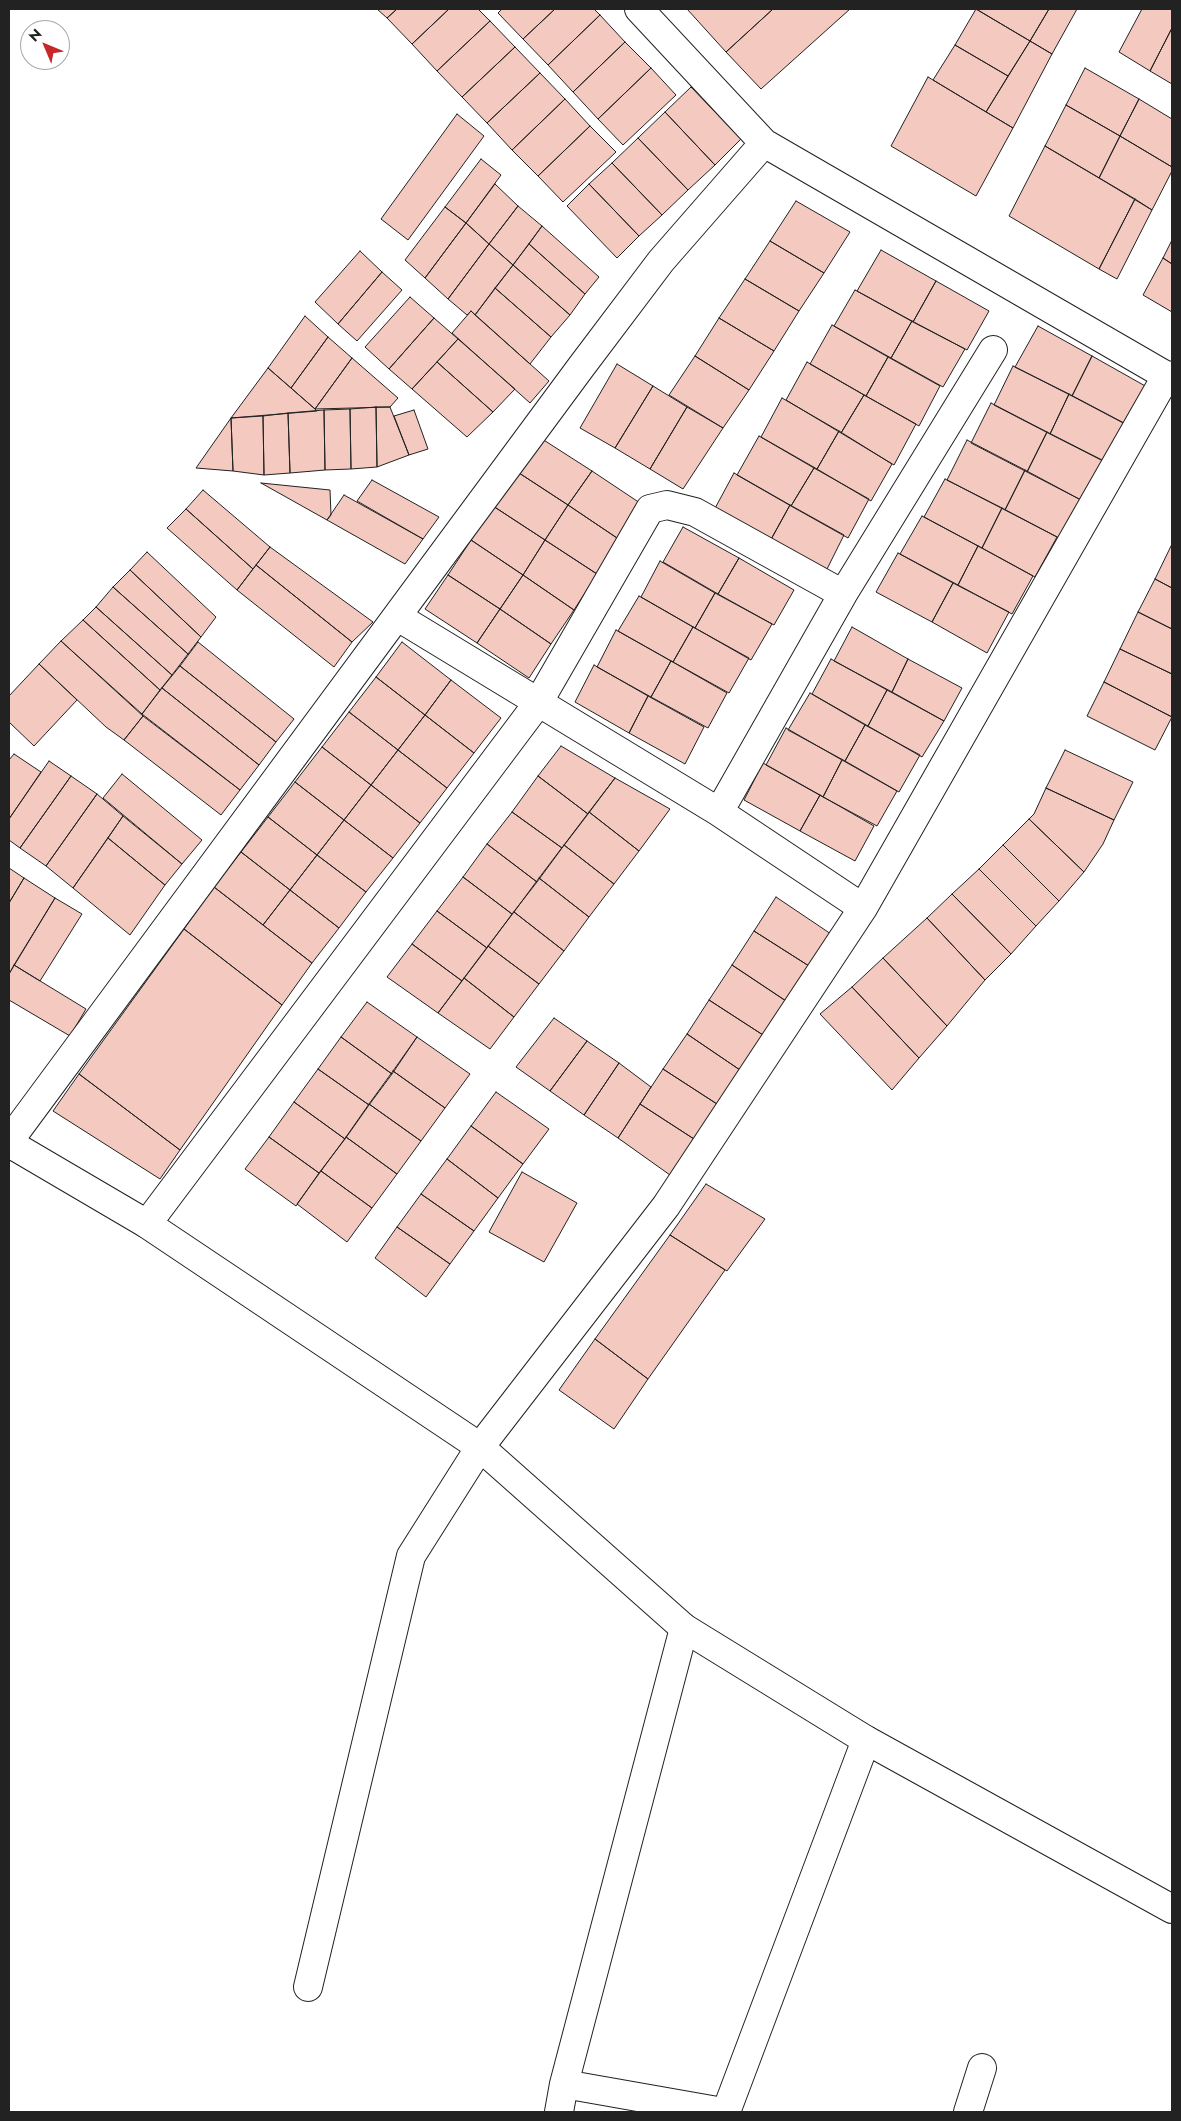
<!DOCTYPE html>
<style>
body{margin:0}
#map{position:relative;width:1181px;height:2121px;overflow:hidden;background:#fff;font-family:Jost,sans-serif}
canvas{display:block}
.frame{position:absolute;inset:0;border:10px solid #222;pointer-events:none}
.north{position:absolute;left:20px;top:20px;width:50px;height:50px;box-sizing:border-box;background:#fff;border:1px solid #a7a7a7;border-radius:50%;rotate:315deg;font-size:14px;font-weight:700;line-height:20px;text-align:center;color:#222}
.north::after{content:'';display:block;margin:auto;width:18px;height:22px;background:#c62828;clip-path:polygon(50% 0,100% 100%,50% 72%,0 100%)}
</style>
<div id="map">
<canvas width="1181" height="2121"></canvas>
<div class="frame"></div>
<div class="north">N</div>
</div>
<script>
const g = document.querySelector('canvas').getContext('2d');
g.lineJoin = 'round';
function paint(path, color) {
  g.fillStyle = color;
  g.fill(path, 'evenodd');
}
function shape(rows) {
  const path = new Path2D();
  for (const r of rows) {
    path.moveTo(r[0], r[1]);
    for (let i = 2; i < r.length; i += 2) path.lineTo(r[i], r[i + 1]);
  }
  return path;
}
function trace(path, color, width, dash) {
  g.strokeStyle = color;
  g.lineWidth = width;
  g.lineCap = dash ? 'butt' : 'round';
  g.setLineDash(dash || []);
  g.stroke(path);
}
const building = shape([
 [377,9,397,9,387,18,377,9],
 [397,9,449,9,412,44,387,18,397,9],
 [449,9,478,9,490,21,437,71,412,44,449,9],
 [502,9,555,9,523,39,498,13,502,9],
 [555,9,594,9,600,15,548,65,523,39,555,9],
 [687,9,773,9,726,52,687,9],
 [773,9,850,9,761,89,726,52,773,9],
 [976,9,1049,9,1030,41,976,9],
 [976,9,1030,41,1008,76,955,45,976,9],
 [1049,9,1077,9,1052,54,1030,41,1049,9],
 [1142,9,1172,9,1172,28,1150,71,1119,52,1142,9],
 [600,15,625,42,573,92,548,65,600,15],
 [490,21,515,47,462,97,437,71,490,21],
 [1172,28,1172,84,1150,71,1172,28],
 [1030,41,1052,54,1013,128,986,112,1030,41],
 [625,42,651,68,598,119,573,92,625,42],
 [955,45,1008,76,986,112,933,80,955,45],
 [515,47,540,73,487,123,462,97,515,47],
 [651,68,676,95,623,145,598,119,651,68],
 [1085,68,1139,99,1120,136,1066,105,1085,68],
 [540,73,565,99,512,150,487,123,540,73],
 [928,77,1013,128,976,196,891,146,928,77],
 [691,87,741,139,715,165,665,112,691,87],
 [565,99,590,126,538,176,512,150,565,99],
 [1139,99,1172,119,1172,167,1120,136,1139,99],
 [1066,105,1120,136,1099,178,1045,146,1066,105],
 [665,112,715,165,688,190,638,138,665,112],
 [457,114,484,136,408,240,381,219,457,114],
 [590,126,616,152,563,202,538,176,590,126],
 [1120,136,1172,167,1172,171,1152,210,1099,178,1120,136],
 [638,138,688,190,662,215,612,163,638,138],
 [1045,146,1135,199,1099,269,1009,216,1045,146],
 [481,159,501,175,466,223,445,207,481,159],
 [612,163,662,215,639,236,589,184,612,163],
 [495,184,518,206,489,244,466,223,495,184],
 [589,184,639,236,617,258,567,206,589,184],
 [1135,199,1152,210,1117,279,1099,269,1135,199],
 [796,201,850,232,824,273,770,241,796,201],
 [518,206,542,226,513,265,489,244,518,206],
 [445,207,466,223,425,278,405,260,445,207],
 [466,223,489,244,448,299,425,278,466,223],
 [542,226,599,277,585,294,529,244,542,226],
 [1172,240,1172,264,1163,258,1172,240],
 [770,241,824,273,799,311,745,279,770,241],
 [489,244,513,265,475,315,471,311,467,315,448,299,489,244],
 [529,244,585,294,570,315,513,265,529,244],
 [881,250,936,281,913,322,857,291,881,250],
 [360,251,382,272,338,324,315,302,360,251],
 [1163,258,1172,264,1172,312,1143,295,1163,258],
 [513,265,570,315,551,337,495,288,513,265],
 [382,272,402,290,357,341,338,324,382,272],
 [745,279,799,311,774,351,719,318,745,279],
 [936,281,989,311,967,350,913,322,936,281],
 [495,288,551,337,530,364,475,315,495,288],
 [855,290,912,321,891,358,834,326,855,290],
 [410,297,434,318,389,369,365,347,410,297],
 [471,311,549,381,530,403,452,333,471,311],
 [305,316,328,337,291,388,268,368,305,316],
 [434,318,458,339,412,389,389,369,434,318],
 [719,318,774,351,749,390,695,356,719,318],
 [912,321,965,349,943,387,891,358,912,321],
 [832,325,888,357,866,396,810,364,832,325],
 [1038,326,1092,356,1072,396,1015,367,1038,326],
 [328,337,352,358,315,409,291,388,328,337],
 [458,339,515,389,493,412,437,362,458,339],
 [695,356,749,390,723,428,669,395,695,356],
 [1092,356,1147,387,1127,425,1072,396,1092,356],
 [888,357,940,386,919,426,866,396,888,357],
 [352,358,398,398,390,407,315,409,352,358],
 [437,362,493,412,467,437,412,389,437,362],
 [807,362,864,395,841,433,786,400,807,362],
 [617,364,653,386,615,448,580,428,617,364],
 [1013,366,1069,394,1050,434,994,405,1013,366],
 [268,368,315,409,317,411,231,418,268,368],
 [653,386,687,407,650,469,615,448,653,386],
 [1069,394,1124,423,1105,462,1050,434,1069,394],
 [864,395,916,424,894,465,841,433,864,395],
 [782,398,839,431,817,469,761,437,782,398],
 [991,403,1047,432,1027,472,971,443,991,403],
 [376,407,390,407,409,455,377,467,376,407],
 [376,407,377,467,351,469,350,409,376,407],
 [687,407,723,428,683,489,650,469,687,407],
 [350,409,351,469,325,470,324,410,350,409],
 [324,410,325,470,290,473,288,413,324,410],
 [414,410,428,449,409,455,394,416,414,410],
 [288,413,290,473,264,475,263,416,288,413],
 [263,416,264,475,233,471,231,418,263,416],
 [231,418,233,471,196,468,231,418],
 [839,431,892,464,871,501,817,469,839,431],
 [1047,432,1104,461,1081,500,1027,472,1047,432],
 [759,436,814,468,791,506,737,475,759,436],
 [539,437,592,471,568,505,516,471,539,437],
 [967,440,1025,470,1005,510,947,480,967,440],
 [814,468,869,499,848,538,791,506,814,468],
 [1025,470,1081,500,1059,538,1005,510,1025,470],
 [516,471,568,505,545,540,493,506,516,471],
 [592,471,643,505,620,540,568,505,592,471],
 [734,473,790,505,769,543,713,512,734,473],
 [945,479,1002,508,982,548,924,517,945,479],
 [372,480,439,517,423,539,357,501,372,480],
 [261,483,330,490,331,515,327,520,261,483],
 [203,490,270,547,253,569,186,509,203,490],
 [344,495,423,539,405,564,327,520,344,495],
 [568,505,620,540,597,574,545,540,568,505],
 [790,505,844,535,824,575,769,543,790,505],
 [493,506,545,540,523,575,471,540,493,506],
 [1002,508,1057,537,1035,577,982,548,1002,508],
 [186,509,253,569,237,590,167,528,186,509],
 [922,516,978,546,958,585,900,554,922,516],
 [683,527,739,558,718,594,663,562,683,527],
 [471,540,523,575,500,609,448,575,471,540],
 [545,540,597,574,574,610,523,575,545,540],
 [1172,544,1172,588,1155,579,1172,544],
 [978,546,1033,576,1012,614,958,585,978,546],
 [270,547,373,622,352,642,256,565,270,547],
 [147,552,216,617,201,637,130,570,147,552],
 [898,553,953,583,932,622,876,592,898,553],
 [739,558,794,590,774,625,718,594,739,558],
 [660,561,715,593,695,628,641,597,660,561],
 [256,565,352,642,334,667,237,590,256,565],
 [130,570,201,637,188,654,113,587,130,570],
 [448,575,500,609,477,643,425,609,448,575],
 [523,575,574,610,551,644,500,609,523,575],
 [1155,579,1172,588,1172,629,1138,612,1155,579],
 [953,583,1009,612,987,653,932,622,953,583],
 [113,587,188,654,172,675,96,607,113,587],
 [715,593,772,624,751,660,695,628,715,593],
 [639,596,693,627,673,662,618,631,639,596],
 [96,607,172,675,160,690,83,620,96,607],
 [500,609,551,644,529,678,477,643,500,609],
 [1138,612,1172,629,1172,674,1120,649,1138,612],
 [83,620,160,690,142,714,61,641,83,620],
 [693,627,749,658,729,693,673,662,693,627],
 [852,627,908,659,892,692,834,661,852,627],
 [616,630,671,661,651,697,597,667,616,630],
 [61,641,143,716,124,740,106,727,39,664,61,641],
 [198,642,294,719,276,742,180,666,198,642],
 [402,642,451,680,425,715,376,677,402,642],
 [1120,649,1172,674,1172,717,1104,682,1120,649],
 [831,659,887,690,868,726,812,694,831,659],
 [908,659,962,688,944,721,892,692,908,659],
 [671,661,727,693,708,728,651,697,671,661],
 [39,664,77,700,34,746,9,722,9,696,39,664],
 [594,665,648,696,629,733,575,702,594,665],
 [180,666,276,742,259,765,162,688,180,666],
 [376,677,425,715,398,750,349,712,376,677],
 [451,680,501,718,474,753,425,715,451,680],
 [1104,682,1172,717,1155,750,1087,716,1104,682],
 [162,688,259,765,240,790,142,714,162,688],
 [887,690,944,721,922,757,868,726,887,690],
 [810,693,865,725,845,761,788,730,810,693],
 [648,696,704,727,685,764,629,733,648,696],
 [349,712,398,750,371,785,322,747,349,712],
 [425,715,474,753,447,788,398,750,425,715],
 [143,716,240,790,221,815,124,740,143,716],
 [865,725,920,755,899,792,845,761,865,725],
 [786,728,842,760,823,797,766,765,786,728],
 [561,746,615,778,588,814,538,776,561,746],
 [322,747,371,785,344,820,295,782,322,747],
 [398,750,447,788,420,823,371,785,398,750],
 [1065,750,1133,782,1114,820,1046,788,1065,750],
 [14,754,41,772,9,819,9,760,14,754],
 [842,760,897,791,877,826,823,797,842,760],
 [49,761,71,776,20,848,9,840,9,819,49,761],
 [763,763,820,795,800,831,744,800,763,763],
 [122,774,202,840,182,864,103,798,122,774],
 [71,776,97,794,46,866,20,848,71,776],
 [538,776,588,814,562,848,512,812,538,776],
 [615,778,670,809,639,851,589,812,615,778],
 [295,782,344,820,317,855,268,817,295,782],
 [371,785,420,823,393,858,344,820,371,785],
 [1046,788,1114,820,1103,844,1084,872,1029,819,1034,814,1046,788],
 [97,794,123,816,73,888,46,866,97,794],
 [820,795,874,826,855,861,800,831,820,795],
 [512,812,562,848,537,882,487,844,512,812],
 [589,812,639,851,614,884,564,845,589,812],
 [123,816,182,864,165,885,108,838,123,816],
 [268,817,317,855,290,890,241,852,268,817],
 [1029,819,1084,872,1059,901,1003,845,1029,819],
 [344,820,393,858,366,892,317,855,344,820],
 [108,838,165,885,130,935,73,888,108,838],
 [487,844,537,882,512,914,463,877,487,844],
 [564,845,614,884,589,917,539,878,564,845],
 [1003,845,1059,901,1036,926,979,869,1003,845],
 [241,852,290,890,263,925,214,887,241,852],
 [317,855,366,892,339,928,290,890,317,855],
 [9,868,24,878,9,903,9,868],
 [979,869,1036,926,1011,954,952,894,979,869],
 [463,877,512,914,487,948,437,911,463,877],
 [24,878,55,898,9,974,9,903,24,878],
 [539,878,589,917,564,951,514,912,539,878],
 [214,887,312,963,282,1005,184,929,214,887],
 [290,890,339,928,312,963,263,925,290,890],
 [952,894,1011,954,985,980,927,918,952,894],
 [776,897,831,934,809,966,754,931,776,897],
 [55,898,82,914,40,981,14,965,55,898],
 [437,911,487,948,462,981,412,944,437,911],
 [514,912,564,951,539,984,488,946,514,912],
 [927,918,985,980,947,1026,883,958,927,918],
 [184,929,282,1005,180,1150,79,1074,184,929],
 [754,931,809,966,786,1001,732,965,754,931],
 [412,944,462,981,438,1013,387,977,412,944],
 [488,946,539,984,514,1017,464,978,488,946],
 [883,958,947,1026,919,1058,852,987,883,958],
 [14,965,86,1009,70,1036,9,1000,9,974,14,965],
 [732,965,786,1001,763,1035,709,1000,732,965],
 [464,978,514,1017,490,1049,438,1013,464,978],
 [852,987,919,1058,892,1090,820,1014,852,987],
 [709,1000,763,1035,740,1070,687,1034,709,1000],
 [367,1002,417,1037,392,1074,341,1037,367,1002],
 [554,1018,587,1041,550,1091,516,1067,554,1018],
 [687,1034,740,1070,717,1104,663,1069,687,1034],
 [341,1037,392,1074,369,1105,318,1069,341,1037],
 [417,1037,470,1074,445,1108,393,1071,417,1037],
 [587,1041,619,1063,584,1115,550,1091,587,1041],
 [619,1063,651,1087,618,1138,584,1115,619,1063],
 [318,1069,369,1105,345,1139,294,1102,318,1069],
 [663,1069,717,1104,694,1139,640,1104,663,1069],
 [393,1071,445,1108,421,1141,369,1104,393,1071],
 [79,1074,180,1150,160,1179,53,1111,79,1074],
 [496,1092,549,1129,523,1164,471,1126,496,1092],
 [294,1102,345,1139,319,1173,269,1137,294,1102],
 [369,1104,421,1141,397,1174,346,1137,369,1104],
 [640,1104,694,1139,670,1175,618,1138,640,1104],
 [471,1126,523,1164,498,1198,447,1159,471,1126],
 [269,1137,319,1173,296,1206,245,1169,269,1137],
 [346,1137,397,1174,372,1208,321,1171,346,1137],
 [447,1159,498,1198,474,1231,421,1194,447,1159],
 [321,1171,372,1208,347,1242,297,1204,321,1171],
 [522,1172,577,1203,544,1262,489,1232,522,1172],
 [706,1184,765,1219,727,1271,670,1235,706,1184],
 [421,1194,474,1231,450,1264,397,1227,421,1194],
 [397,1227,450,1264,426,1297,375,1258,397,1227],
 [670,1235,725,1270,648,1379,595,1339,670,1235],
 [595,1339,648,1379,614,1429,559,1390,595,1339]
]);
const minor = shape([
 [639,9,764,143,1172,379],
 [843,594,993,350],
 [398,617,719,812,863,908],
 [9,1141,581,367,661,261,764,143],
 [147,1224,538,703,650,509,667,505,695,512,843,594,719,812],
 [308,1987,411,1556,480,1447,666,1206,863,908,1167,375],
 [564,2084,723,2112],
 [559,2112,564,2084,684,1628],
 [726,2112,866,1740],
 [968,2112,982,2068]
]);
const major = shape([
 [9,1143,147,1224,480,1447,684,1628,866,1740,1172,1909]
]);
paint(building, '#f3c9c0');
trace(building, '#222', 1);
trace(minor, '#222', 30);
trace(major, '#222', 30);
trace(minor, '#fff', 28);
trace(major, '#fff', 28);
</script>
